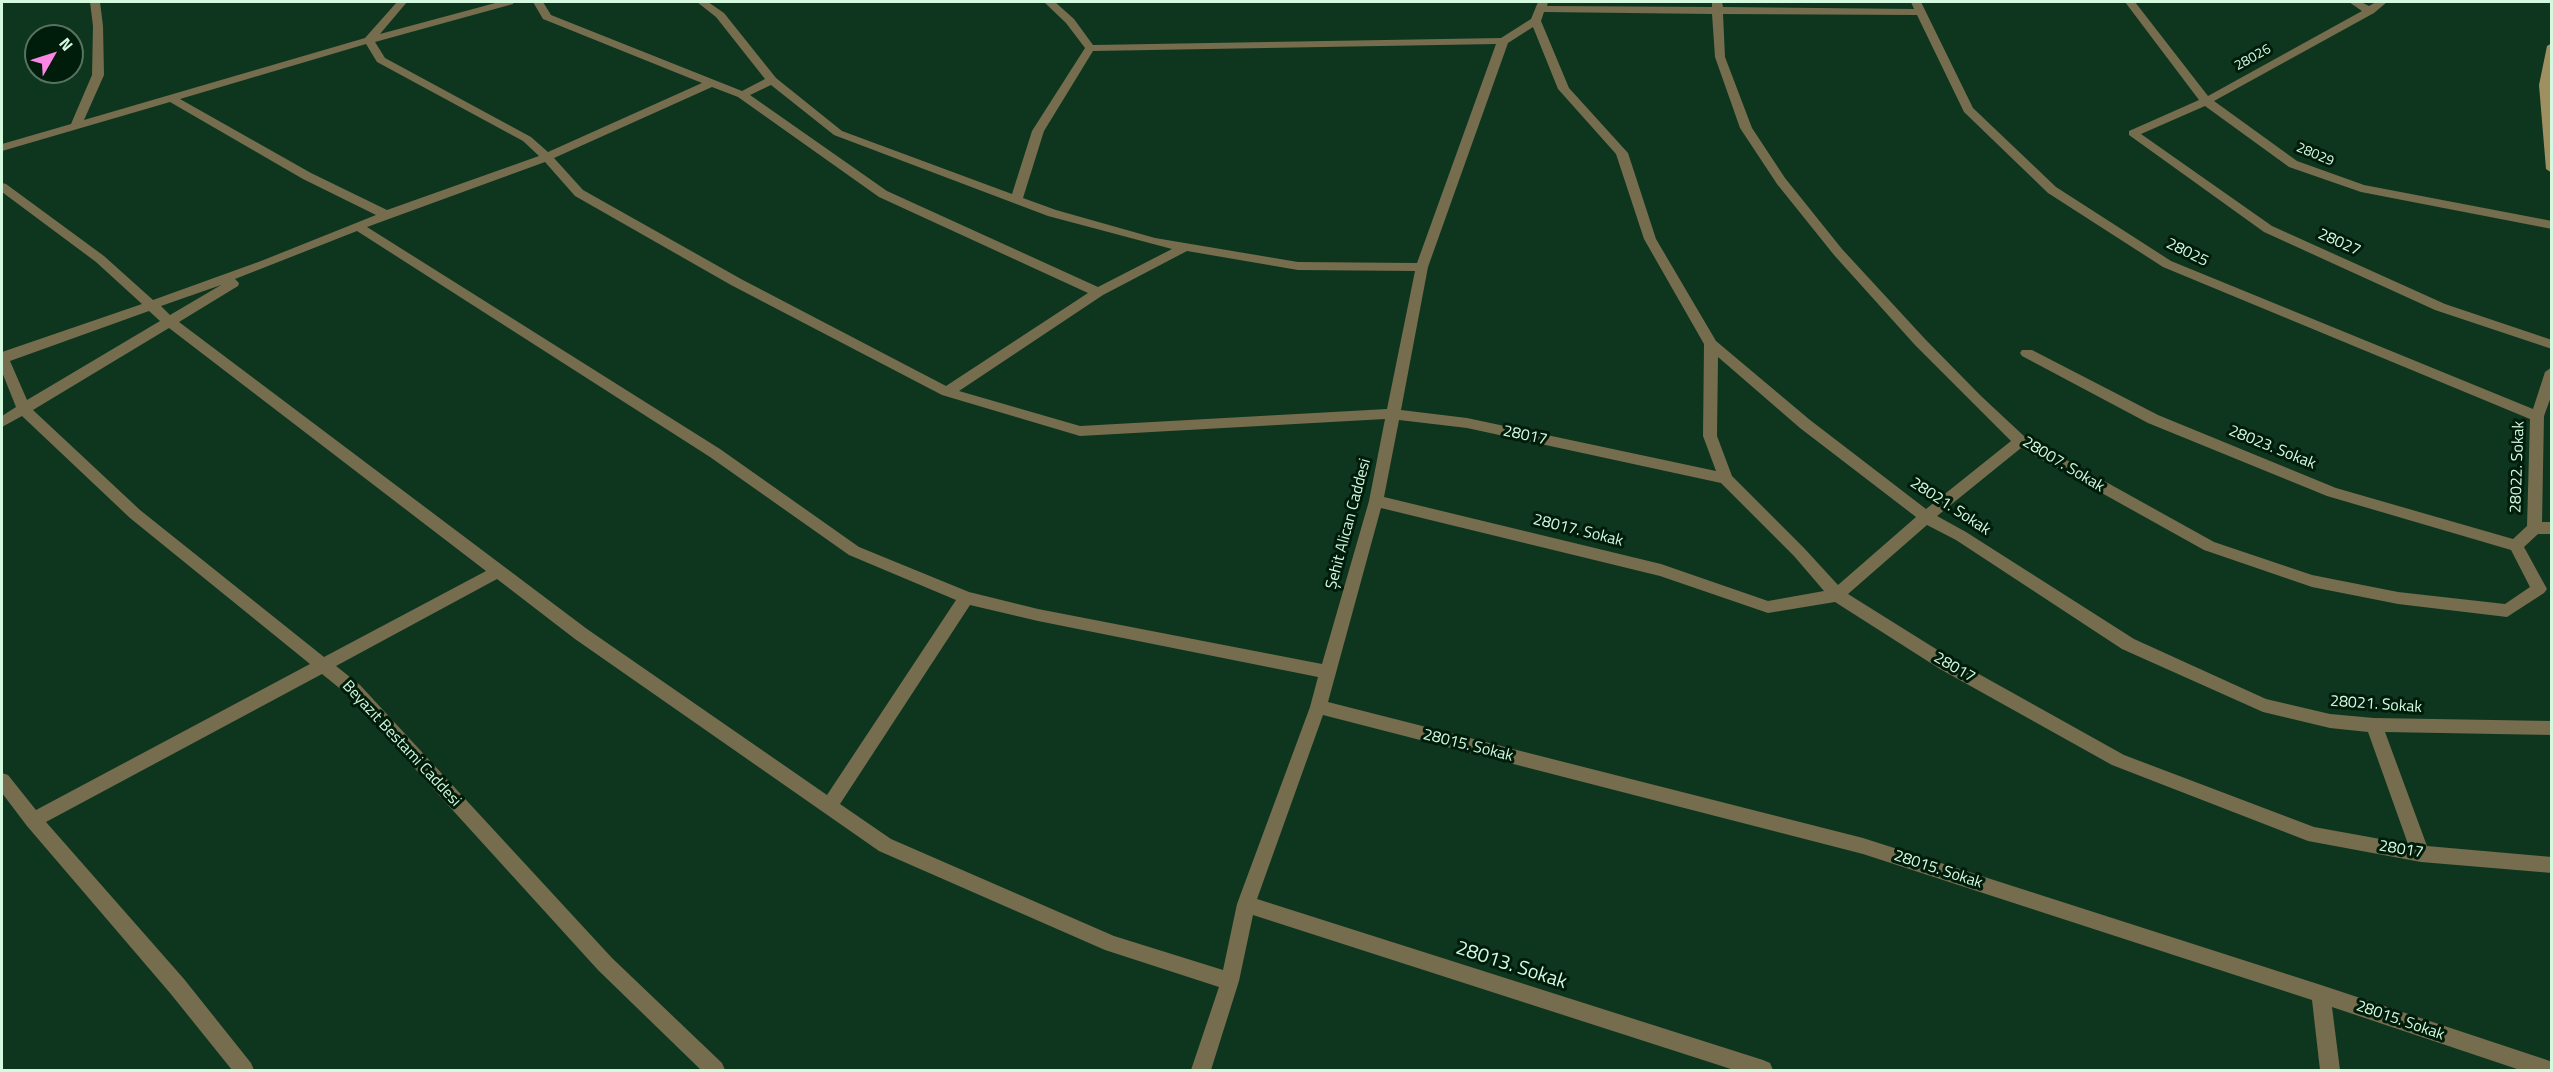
<!DOCTYPE html>
<meta charset="utf-8">
<style>
body{margin:0}
#map{position:relative;width:2553px;height:1072px;overflow:hidden;background:#0e361f;font-family:"Titillium Web",sans-serif}
canvas{display:block}
.frame{position:absolute;inset:0;border:3px solid #d4f9df;pointer-events:none}
.north{position:absolute;left:24px;top:24px;width:60px;height:60px;box-sizing:border-box;background:#001c0b;border:2px solid #557460;border-radius:50%;rotate:51deg;font-size:16px;font-weight:700;line-height:24px;text-align:center;color:#d4f9df}
.north::after{content:'';display:block;margin:auto;width:21px;height:27px;background:#fb87e5;clip-path:polygon(50% 0,100% 100%,50% 72%,0 100%)}
</style>
<div id="map">
<canvas width="2553" height="1072"></canvas>
<div class="frame"></div>
<div class="north">N</div>
</div>
<script>
const g = document.querySelector('canvas').getContext('2d');
g.lineJoin = 'round';
function shape(rows) {
  const path = new Path2D();
  for (const r of rows) {
    path.moveTo(r[0], r[1]);
    for (let i = 2; i < r.length; i += 2) path.lineTo(r[i], r[i + 1]);
  }
  return path;
}
function paint(path, color) {
  g.fillStyle = color;
  g.fill(path, 'evenodd');
}
function drawText(font, color, halo, rows, align = 'center') {
  g.font = font + ' "Titillium Web",sans-serif';
  g.lineWidth = 6;
  g.setLineDash([]);
  g.textBaseline = 'middle';
  g.strokeStyle = halo;
  g.fillStyle = color;
  for (const [text, x, y, turn = 0] of rows) {
    g.save();
    g.translate(x, y);
    g.rotate((+turn || 0) * Math.PI / 180);
    g.textAlign = isNaN(turn) ? turn : align;
    if (halo) g.strokeText(text, 0, 0);
    g.fillText(text, 0, 0);
    g.restore();
  }
}
const street = shape([
 [90,2,100,2,103,26,104,75,84,120,365,38,397,2,407,2,380,34,499,2,514,2,513,4,375,42,385,58,531,137,548,152,702,83,543,19,533,2,543,2,551,15,742,91,765,79,716,17,697,2,708,2,724,13,776,78,842,131,1012,194,1032,131,1085,48,1066,23,1044,2,1055,2,1074,19,1093,45,1501,38,1531,19,1538,2,1548,2,1547,6,1712,7,1712,2,1722,2,1723,7,1914,9,1911,2,1921,2,1973,108,2056,187,2171,261,2533,409,2545,372,2552,367,2552,394,2544,416,2542,522,2552,522,2552,534,2538,534,2524,547,2547,589,2544,593,2507,617,2398,604,2312,587,2204,550,2021,448,1937,516,1966,532,2134,639,2266,699,2330,714,2374,718,2552,721,2552,735,2385,732,2427,846,2552,857,2552,873,2421,862,2308,841,2112,765,1940,669,1835,602,1768,613,1660,576,1381,508,1328,702,1863,838,2321,985,2547,1060,2552,1062,2552,1070,2520,1070,2332,1007,2340,1070,2320,1070,2312,1000,1863,854,1323,715,1257,899,1763,1060,1770,1063,1773,1070,1734,1070,1253,915,1239,981,1211,1070,1191,1070,1219,987,1105,950,879,851,575,639,497,579,336,666,360,685,612,958,722,1063,725,1070,701,1070,598,970,348,695,322,674,46,822,184,979,251,1063,254,1070,232,1070,170,993,27,826,2,793,2,773,8,775,36,810,310,664,130,518,22,416,2,427,2,416,16,407,2,372,2,352,142,304,96,262,2,192,2,183,6,184,104,256,153,300,261,261,376,215,303,179,170,102,2,151,2,144,71,124,92,75,93,26,90,2],
 [1544,12,1712,14,1715,57,1740,128,1777,184,1834,255,1915,345,2011,441,1926,509,1810,420,1716,341,1656,239,1628,153,1569,88,1541,21,1544,12],
 [1723,14,1917,15,1964,112,2048,193,2163,267,2530,419,2527,526,2513,539,2336,488,2158,415,2032,350,2022,350,2020,353,2022,356,2148,423,2327,496,2511,550,2530,587,2505,604,2398,592,2312,575,2214,542,2025,437,1981,396,1925,339,1842,249,1785,178,1752,128,1725,57,1723,14],
 [1533,27,1558,89,1616,154,1644,239,1704,344,1703,436,1716,471,1467,418,1401,410,1428,267,1508,43,1533,27],
 [366,44,377,62,523,141,539,156,387,210,311,173,180,99,366,44],
 [1496,44,1417,263,1298,262,1155,238,1056,210,1023,198,1044,131,1093,51,1496,44],
 [771,85,834,135,1048,216,1172,249,1098,287,887,191,750,95,771,85],
 [712,87,738,97,879,197,1088,293,946,386,741,279,583,190,554,158,712,87],
 [545,162,575,196,731,285,942,395,1080,436,1385,419,1369,501,1322,664,1038,609,969,592,859,547,720,449,367,227,545,162],
 [357,231,710,457,849,555,956,600,827,795,587,629,179,322,238,286,239,283,235,279,357,231],
 [1187,251,1298,270,1415,271,1387,409,1080,426,959,391,1103,295,1187,251],
 [221,285,170,315,161,306,221,285],
 [149,311,160,321,27,400,10,361,149,311],
 [169,328,486,571,324,657,140,510,33,410,169,328],
 [1718,357,1800,428,1916,517,1838,585,1804,548,1732,476,1717,436,1718,357],
 [1399,420,1467,428,1721,483,1794,556,1824,591,1768,601,1661,564,1384,497,1399,420],
 [1927,525,1956,540,2122,649,2263,712,2330,728,2368,732,2408,844,2314,827,2124,755,1952,659,1848,594,1927,525],
 [970,605,1038,621,1318,677,1310,707,1237,904,1223,970,1114,936,891,839,840,804,970,605],
 [2125,2,2135,2,2208,96,2362,11,2349,2,2361,2,2369,6,2376,2,2387,2,2374,13,2214,101,2297,161,2364,185,2552,221,2552,229,2361,192,2289,167,2205,106,2141,134,2272,226,2445,304,2552,340,2552,349,2435,310,2264,232,2129,135,2129,131,2199,100,2125,2]
]);
const secondary = shape([
 [2552,43,2551,85,2552,173,2546,169,2539,85,2547,46,2552,43]
]);
const farStreetnames = [
 ["28026",2253,58,-29],
 ["28029",2315,155,23]
];
const streetNames = [
 ["28027",2339,243,24],
 ["28025",2187,253,26],
 ["28017",1525,436,12],
 ["28023. Sokak",2272,448,22],
 ["28007. Sokak",2063,465,31],
 ["28022. Sokak",2518,467,-88],
 ["28021. Sokak",1950,507,33],
 ["Şehit Alican Caddesi",1349,524,-75],
 ["28017. Sokak",1578,531,14],
 ["28017",1954,668,30],
 ["28021. Sokak",2376,705,4],
 ["Beyazıt Bestami Caddesi",401,744,47],
 ["28015. Sokak",1468,746,14],
 ["28017",2401,850,9],
 ["28015. Sokak",1938,870,18],
 ["28015. Sokak",2400,1021,19]
];
const nearStreetnames = [
 ["28013. Sokak",1511,966,18]
];
paint(street, '#756d4e');
paint(secondary, '#9e905f');
drawText('14px', '#d4f9df', '#001c0b', farStreetnames);
drawText('16px', '#d4f9df', '#001c0b', streetNames);
drawText('20px', '#d4f9df', '#001c0b', nearStreetnames);
</script>
